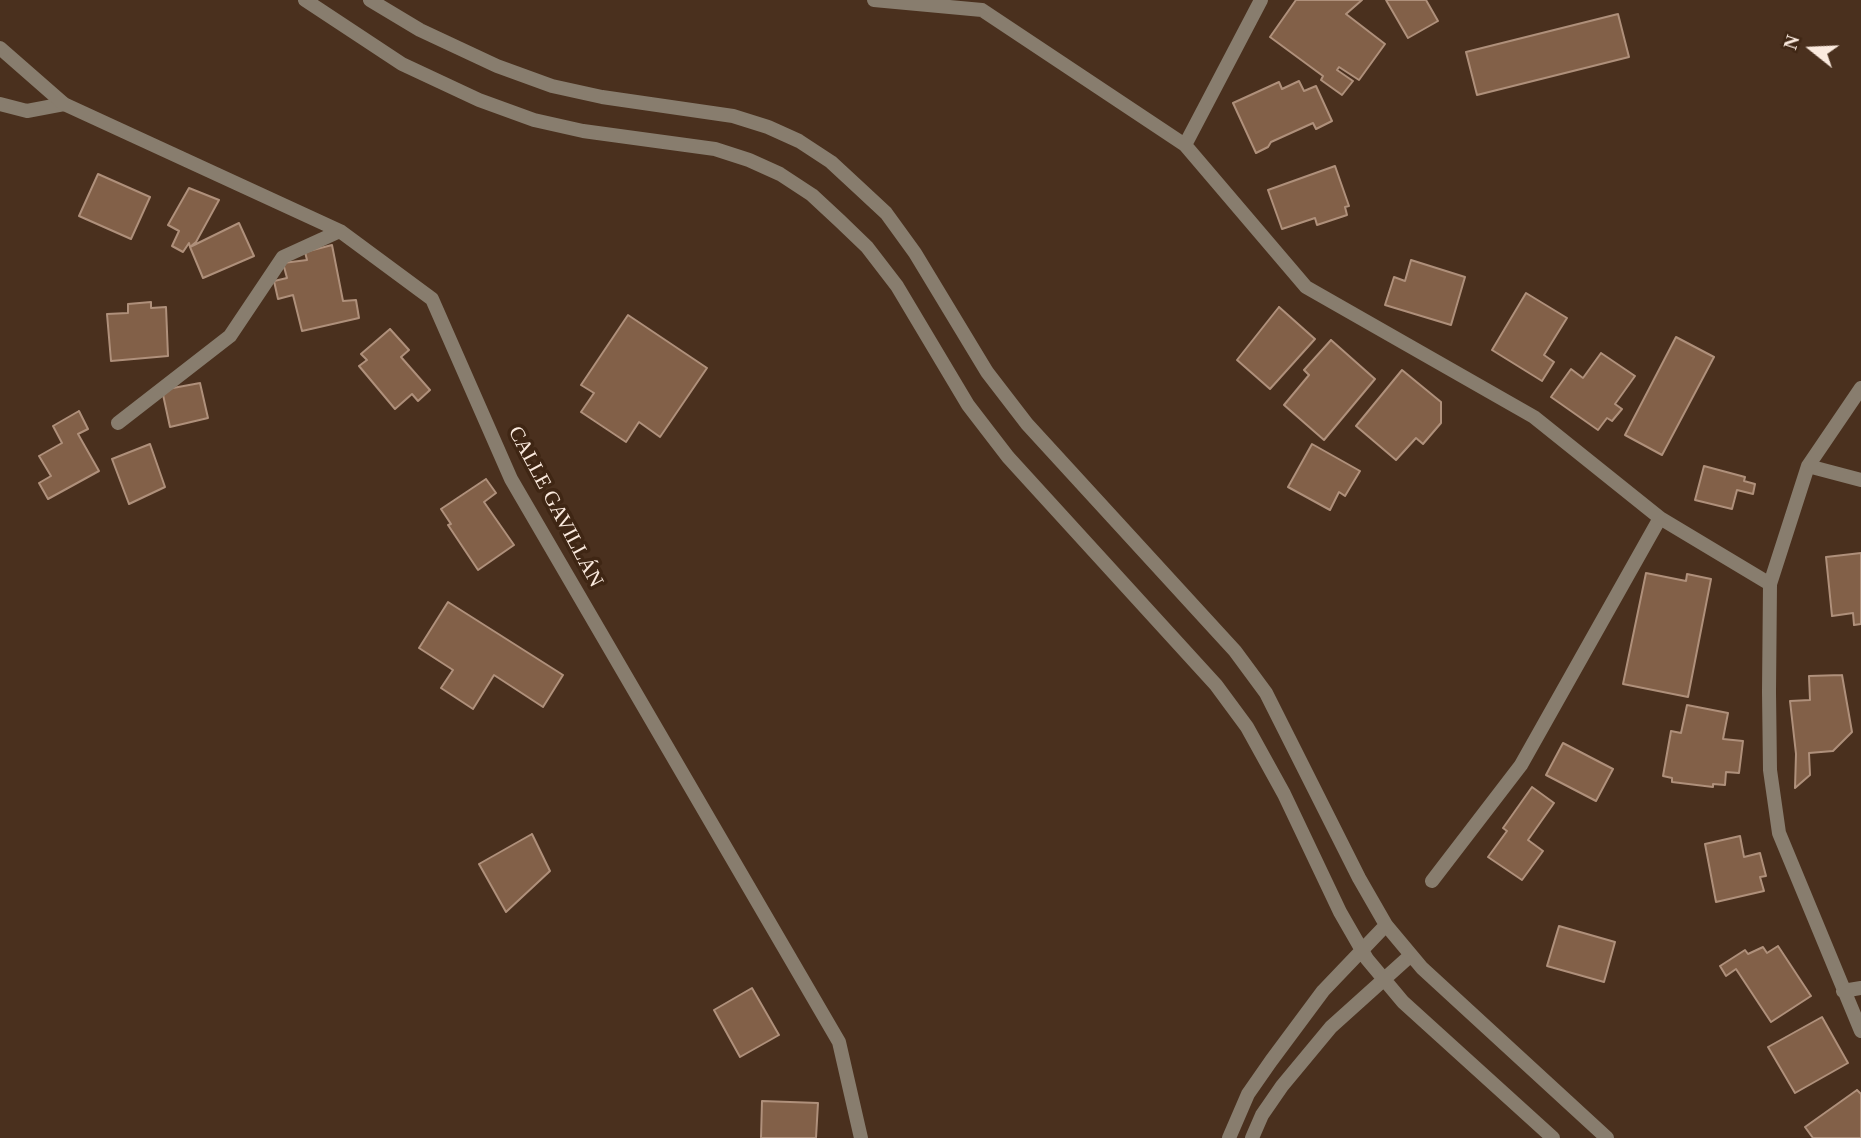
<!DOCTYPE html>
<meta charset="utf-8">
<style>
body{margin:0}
#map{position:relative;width:1861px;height:1138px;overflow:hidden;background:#4a301e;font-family:Georgia,serif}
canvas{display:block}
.north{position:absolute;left:1777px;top:14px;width:70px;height:70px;-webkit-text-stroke:5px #3f2614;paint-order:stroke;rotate:288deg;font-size:19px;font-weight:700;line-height:28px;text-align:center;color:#fbeade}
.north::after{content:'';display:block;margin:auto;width:24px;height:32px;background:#fbeade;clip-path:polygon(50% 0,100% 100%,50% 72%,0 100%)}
</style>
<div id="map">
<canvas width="1861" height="1138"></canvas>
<div class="north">N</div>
</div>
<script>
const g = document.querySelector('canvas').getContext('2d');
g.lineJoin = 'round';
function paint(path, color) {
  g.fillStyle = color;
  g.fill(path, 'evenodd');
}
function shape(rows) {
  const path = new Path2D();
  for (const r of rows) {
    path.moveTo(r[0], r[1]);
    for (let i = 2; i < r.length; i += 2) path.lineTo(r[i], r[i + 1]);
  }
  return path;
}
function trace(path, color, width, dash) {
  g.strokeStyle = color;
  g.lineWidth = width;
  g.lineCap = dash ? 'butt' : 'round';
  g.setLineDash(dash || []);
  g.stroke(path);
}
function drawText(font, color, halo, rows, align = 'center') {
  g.font = font + ' Georgia,serif';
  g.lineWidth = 7;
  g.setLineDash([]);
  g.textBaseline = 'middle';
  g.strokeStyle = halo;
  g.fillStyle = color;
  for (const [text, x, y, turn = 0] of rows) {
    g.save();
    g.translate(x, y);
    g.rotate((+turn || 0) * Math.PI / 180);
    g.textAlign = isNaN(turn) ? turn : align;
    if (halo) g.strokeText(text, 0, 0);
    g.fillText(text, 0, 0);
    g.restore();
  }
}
const building = shape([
 [1296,0,1362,0,1346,14,1385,44,1359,80,1339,67,1337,70,1353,81,1342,95,1321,80,1323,76,1270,37,1296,0],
 [1386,0,1426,0,1438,21,1408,38,1386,0],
 [1618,14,1629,57,1477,95,1466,52,1618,14],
 [1299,81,1304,91,1316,86,1332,121,1316,129,1313,123,1271,142,1268,147,1256,153,1233,103,1279,82,1282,89,1299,81],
 [1335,166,1349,206,1345,207,1347,215,1317,225,1315,218,1282,229,1268,190,1335,166],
 [98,174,150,197,131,239,79,216,98,174],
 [189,188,219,200,196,242,190,247,189,243,183,252,172,246,179,231,168,225,189,188],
 [239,223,254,256,203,278,190,247,239,223],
 [332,245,343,301,356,300,359,318,302,331,293,295,278,299,274,281,287,278,283,263,307,260,305,252,332,245],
 [1411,260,1465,277,1451,325,1385,305,1394,277,1405,281,1411,260],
 [1526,293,1567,318,1544,355,1554,362,1542,381,1492,350,1526,293],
 [151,302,151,308,166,307,168,356,111,361,107,314,128,313,128,304,151,302],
 [1279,307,1315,339,1270,389,1237,360,1279,307],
 [628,315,707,368,660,437,639,422,626,442,581,412,594,393,581,385,628,315],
 [390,329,409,350,401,357,430,390,418,401,412,394,395,409,359,366,367,360,361,354,390,329],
 [1676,337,1714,357,1662,455,1625,435,1676,337],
 [1331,340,1375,379,1324,440,1284,405,1309,375,1304,370,1331,340],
 [1601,353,1635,376,1615,404,1622,409,1612,421,1607,418,1598,430,1551,397,1571,369,1583,378,1601,353],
 [1402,370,1441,402,1441,423,1423,444,1416,438,1396,460,1356,426,1402,370],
 [200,383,208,418,170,427,162,390,200,383],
 [79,411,88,429,78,434,99,471,48,499,39,483,51,476,39,456,62,443,53,426,79,411],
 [150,444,165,487,129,504,112,459,150,444],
 [1312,444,1360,471,1345,496,1339,492,1330,510,1288,487,1312,444],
 [1704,466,1745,477,1744,481,1755,484,1753,494,1737,490,1732,509,1695,500,1704,466],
 [486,479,496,493,484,502,514,545,478,570,448,525,451,524,441,509,486,479],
 [1861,553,1861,624,1854,625,1853,613,1832,616,1826,557,1861,553],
 [1646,573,1686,581,1687,574,1711,579,1688,697,1623,684,1646,573],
 [448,602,563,675,543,707,494,675,473,709,441,688,453,670,419,648,448,602],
 [1842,675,1852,732,1833,751,1809,753,1810,775,1795,788,1796,754,1790,701,1810,700,1809,676,1842,675],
 [1687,705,1728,713,1723,739,1743,741,1739,773,1726,772,1725,785,1713,784,1713,787,1672,782,1672,778,1663,776,1671,731,1681,733,1687,705],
 [1563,743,1613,769,1596,801,1546,775,1563,743],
 [1532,787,1554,803,1528,840,1543,851,1522,880,1488,857,1507,831,1503,828,1532,787],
 [532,834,550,871,506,912,479,864,532,834],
 [1740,836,1744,857,1760,853,1766,876,1760,877,1764,891,1716,902,1705,844,1740,836],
 [1559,926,1615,942,1604,982,1547,966,1559,926],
 [1778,946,1811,996,1771,1022,1736,969,1726,976,1720,966,1745,950,1748,954,1763,947,1767,953,1778,946],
 [752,988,779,1035,740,1057,714,1010,752,988],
 [1822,1017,1848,1063,1795,1093,1768,1047,1822,1017],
 [1857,1090,1861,1094,1861,1138,1813,1138,1805,1127,1857,1090],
 [762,1101,818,1103,816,1138,761,1138,762,1101]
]);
const service = shape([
 [0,104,27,111,64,104]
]);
const minor = shape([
 [305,0,402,64,479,100,534,120,583,131,715,149,749,160,780,174,812,195,840,221,867,247,897,286,968,405,1008,457,1216,685,1247,727,1284,794,1340,912,1367,959,1403,1002,1553,1138],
 [370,0,420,30,497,66,552,86,602,97,733,116,768,127,799,141,831,162,858,187,886,213,915,253,987,372,1027,424,1235,651,1266,693,1359,878,1386,925,1422,968,1607,1138],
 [874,0,982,10,1185,145,1306,287,1534,417,1660,518,1770,584],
 [0,48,64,104,340,231,432,299,511,479,839,1042,861,1138],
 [1185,145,1261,0],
 [1861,388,1808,466,1770,584,1769,692,1770,770,1779,833,1861,1031],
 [118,423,230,336,283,257,340,231],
 [1808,466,1861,480],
 [1432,881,1521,765,1660,518],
 [1843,991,1861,988],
 [1229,1138,1248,1094,1271,1061,1323,991,1386,925],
 [1252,1138,1262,1115,1282,1086,1331,1027,1411,955]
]);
const streetNames = [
 ["CALLE GAVILLÁN",555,507,62]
];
paint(building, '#826048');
trace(building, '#af907b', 2);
trace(service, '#887d6e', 14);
trace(minor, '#887d6e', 14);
drawText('21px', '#fbeade', '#3f2614', streetNames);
</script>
